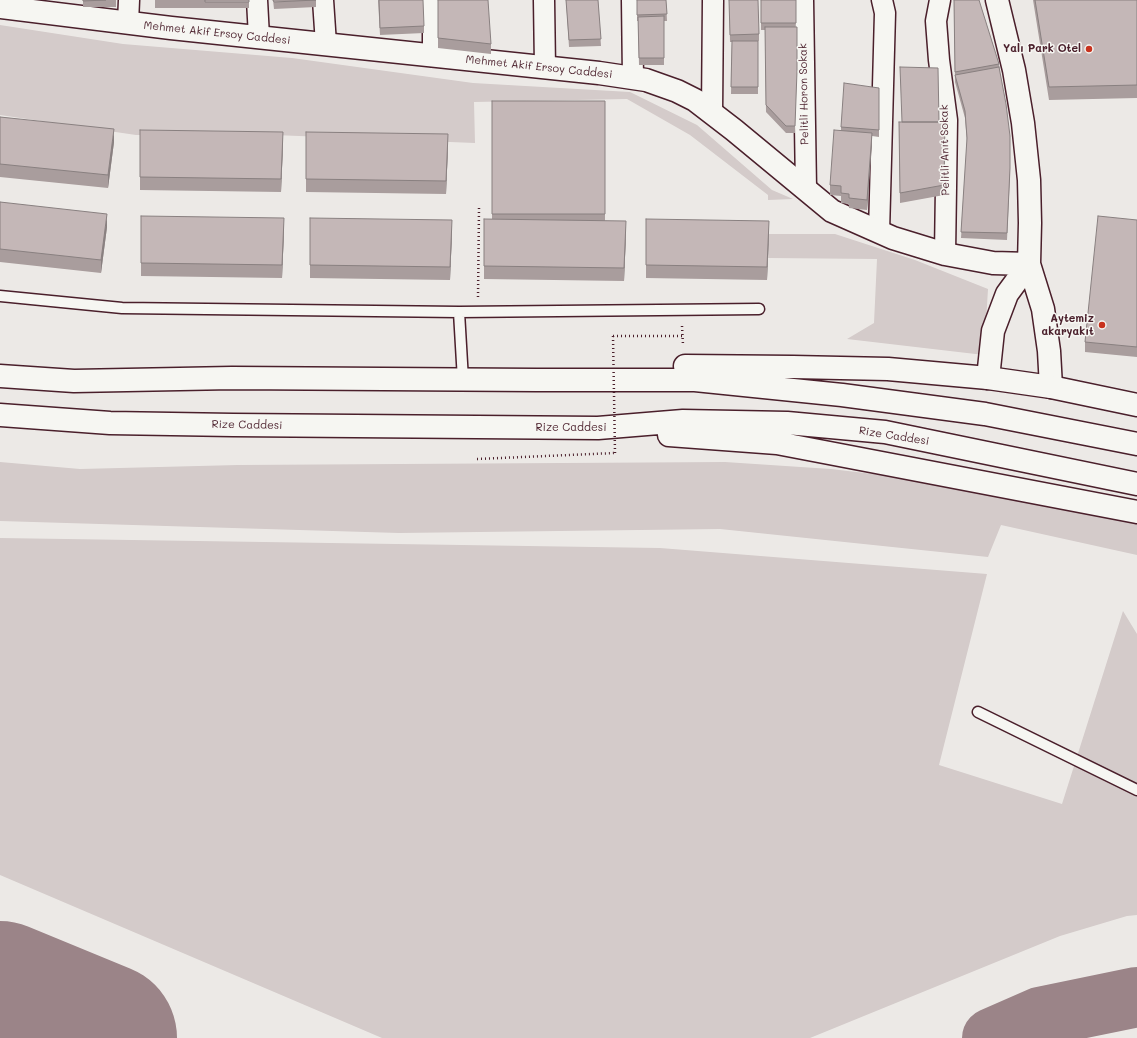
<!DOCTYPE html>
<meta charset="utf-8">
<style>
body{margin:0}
canvas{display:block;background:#ece9e6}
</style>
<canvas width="1137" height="1038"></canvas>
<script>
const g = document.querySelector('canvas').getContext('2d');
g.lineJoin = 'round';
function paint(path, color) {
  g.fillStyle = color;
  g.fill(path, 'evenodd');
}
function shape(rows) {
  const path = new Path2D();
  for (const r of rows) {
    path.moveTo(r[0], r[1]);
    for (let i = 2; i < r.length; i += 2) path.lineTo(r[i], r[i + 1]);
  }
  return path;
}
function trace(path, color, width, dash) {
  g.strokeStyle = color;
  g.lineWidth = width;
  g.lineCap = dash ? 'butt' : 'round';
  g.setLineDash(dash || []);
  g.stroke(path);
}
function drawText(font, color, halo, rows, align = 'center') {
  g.font = font + ' Mali,sans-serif';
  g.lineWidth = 3;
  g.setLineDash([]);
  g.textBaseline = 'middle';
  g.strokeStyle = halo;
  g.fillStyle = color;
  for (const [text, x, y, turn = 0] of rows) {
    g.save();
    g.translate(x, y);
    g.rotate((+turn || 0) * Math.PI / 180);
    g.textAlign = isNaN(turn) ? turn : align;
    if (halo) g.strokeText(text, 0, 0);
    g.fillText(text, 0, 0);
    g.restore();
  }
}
const green = shape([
 [0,25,123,44,292,58,473,83,630,92,697,125,772,190,793,199,768,200,768,195,690,135,627,99,474,102,475,143,274,135,136,135,0,115],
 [769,234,835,234,915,260,988,289,984,355,847,339,874,323,877,259,768,258],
 [0,462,80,469,238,465,725,462,831,469,999,489,1038,504,1137,523,1137,555,1001,525,988,557,720,529,399,533,0,521],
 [0,538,660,548,987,574,939,765,1062,804,1123,611,1137,634,1137,915,1127,916,1060,936,810,1038,382,1038,0,875]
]);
const taxiway = shape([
 [992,1038,1040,1017,1137,997]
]);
const runway = shape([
 [0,996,102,1038]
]);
const path = shape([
 [478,297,479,208],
 [682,326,683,345],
 [613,336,682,336],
 [477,459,615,453]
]);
const lane = shape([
 [0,296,122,308,459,312,759,309],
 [459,312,463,380],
 [978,712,1137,790]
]);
const street = shape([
 [257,0,259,37],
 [323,0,326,44],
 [544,0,545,67],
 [632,0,633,78],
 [803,0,806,188],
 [940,0,936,21,939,60,947,120,945,254],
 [128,23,129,0],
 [433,56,433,0],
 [712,113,713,0],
 [879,232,885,13,882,0]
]);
const secondary = shape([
 [997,0,1014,70,1023,123,1029,180,1030,223,1029,264,1043,309,1049,351,1051,387],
 [0,7,171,28,599,73,646,80,677,91,695,100,734,130,832,211,893,238,945,254,993,263,1029,264],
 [988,378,993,331,1007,294,1029,264]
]);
const highway = shape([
 [685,366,793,367,888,369,988,378,1051,387,1137,405],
 [0,376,74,381,232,378,536,380,695,380,842,395,985,414,1137,444],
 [0,415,110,423,233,425,598,428,683,421,787,423,885,432,1137,484],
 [669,435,777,443,1137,512]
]);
const pathBridge = shape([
 [613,336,615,453]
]);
const wall = shape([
 [83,0,116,0,116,7,83,7],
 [155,0,249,0,249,8,155,8],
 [273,0,316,0,316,7,274,9],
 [378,0,424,26,424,33,380,35],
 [438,0,491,44,491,54,438,48],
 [566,0,598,0,601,46,569,47],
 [637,0,666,0,667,21,664,21,664,65,639,65,638,21,637,21],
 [729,0,759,34,759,41,758,41,758,94,731,94,732,42,730,42],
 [761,0,796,0,795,133,786,133,766,112,765,30,761,30],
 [954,0,999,64,1010,175,1007,240,961,238,967,142,965,118,955,82],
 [1033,0,1137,0,1137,98,1049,100],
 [879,88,879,137,872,136,867,210,849,208,849,204,841,203,841,196,830,195,830,185,841,131,841,127],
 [492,101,605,101,605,221,626,234,624,281,484,279,484,219,492,219],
 [0,117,114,142,108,188,0,177],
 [899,122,945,122,944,195,900,203],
 [140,130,283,145,281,192,140,190],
 [306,132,448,147,446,194,306,192],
 [0,202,107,227,101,273,0,262],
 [141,216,284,231,282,278,141,276],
 [310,218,452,233,450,280,310,278],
 [646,219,769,234,767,280,646,278],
 [1137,220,1137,357,1085,352,1085,342]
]);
const shadedWall = shape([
 [114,129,114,142,108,188,108,175],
 [283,132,283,145,281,192,281,179],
 [872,133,872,143,867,210,867,200],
 [448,134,448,147,446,194,446,181],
 [107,214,107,227,101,273,101,260],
 [284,218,284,231,282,278,282,265],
 [452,220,452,233,450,280,450,267],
 [626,221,626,234,624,281,624,268],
 [769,221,769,234,767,280,767,267]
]);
const building = shape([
 [83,0,106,0,83,1,83,0],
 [205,0,249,0,249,2,205,2,205,0],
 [273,0,316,0,274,2,273,0],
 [379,0,423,0,424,26,380,28,379,0],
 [438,0,488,0,491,44,438,38,438,0],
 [566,0,598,0,601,39,569,40,566,0],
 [637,0,666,0,667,14,637,15,637,0],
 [729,0,758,0,759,34,730,35,729,0],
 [761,0,796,0,796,23,761,23,761,0],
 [954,0,979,0,999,64,955,72,954,0],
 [1035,0,1137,0,1137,85,1049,87,1035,0],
 [664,16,664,58,639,58,638,17,664,16],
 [765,27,797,27,797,71,795,126,786,126,766,105,765,27],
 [732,41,758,41,758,87,731,87,732,41],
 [900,67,938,68,939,122,902,122,900,67],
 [999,67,1006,104,1010,136,1010,168,1007,233,961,232,967,138,965,111,955,75,999,67],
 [844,83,879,88,879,130,841,127,844,83],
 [492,101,605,101,605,214,492,214,492,101],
 [0,117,114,129,108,175,0,164,0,117],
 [899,122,945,122,944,185,900,193,899,122],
 [140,130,283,132,281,179,140,177,140,130],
 [834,130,872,133,867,200,849,198,849,194,841,193,841,186,830,185,834,130],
 [306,132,448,134,446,181,306,179,306,132],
 [0,202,107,214,101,260,0,249,0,202],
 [141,216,284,218,282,265,141,263,141,216],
 [1098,216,1137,220,1137,347,1085,342,1098,216],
 [310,218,452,220,450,267,310,265,310,218],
 [484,219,626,221,624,268,484,266,484,219],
 [646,219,769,221,767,267,646,265,646,219]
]);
const markers = [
 [1089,49,4,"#c8321e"],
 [1102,325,4,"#c8321e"]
];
const streetNames = [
 ["Mehmet Akif Ersoy Caddesi",217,33,6],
 ["Mehmet Akif Ersoy Caddesi",539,67,6],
 ["Pelitli Horon Sokak",804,94,-91],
 ["Pelitli Anıt Sokak",945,150,-91],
 ["Rize Caddesi",247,425,1],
 ["Rize Caddesi",571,428],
 ["Rize Caddesi",894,436,9]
];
const poiNames = [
 ["Yalı Park Otel",1081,49],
 ["Aytemiz",1094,319],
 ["akaryakıt",1094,332]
];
paint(green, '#d4cbca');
trace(taxiway, '#9b8488', 60);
trace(runway, '#9b8488', 150);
trace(lane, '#4a1f2b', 13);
trace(street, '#4a1f2b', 23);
trace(secondary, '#4a1f2b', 25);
trace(highway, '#4a1f2b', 25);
trace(path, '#4a1f2b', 2.5, [1, 3]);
trace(lane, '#f6f6f2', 10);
trace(street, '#f6f6f2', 20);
trace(secondary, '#f6f6f2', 22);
trace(highway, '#f6f6f2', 22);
trace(pathBridge, '#4a1f2b', 2.5, [1, 3]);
paint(wall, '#a99d9d');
paint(shadedWall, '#898080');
paint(building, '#c4b7b7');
trace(building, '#898080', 1);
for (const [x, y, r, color] of markers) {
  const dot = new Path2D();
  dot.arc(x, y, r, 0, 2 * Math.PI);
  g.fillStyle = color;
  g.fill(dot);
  trace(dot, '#f6f6f2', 1.5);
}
drawText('11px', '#4a1f2b', '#f6f6f2', streetNames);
drawText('bold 11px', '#4a1f2b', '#f6f6f2', poiNames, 'right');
</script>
